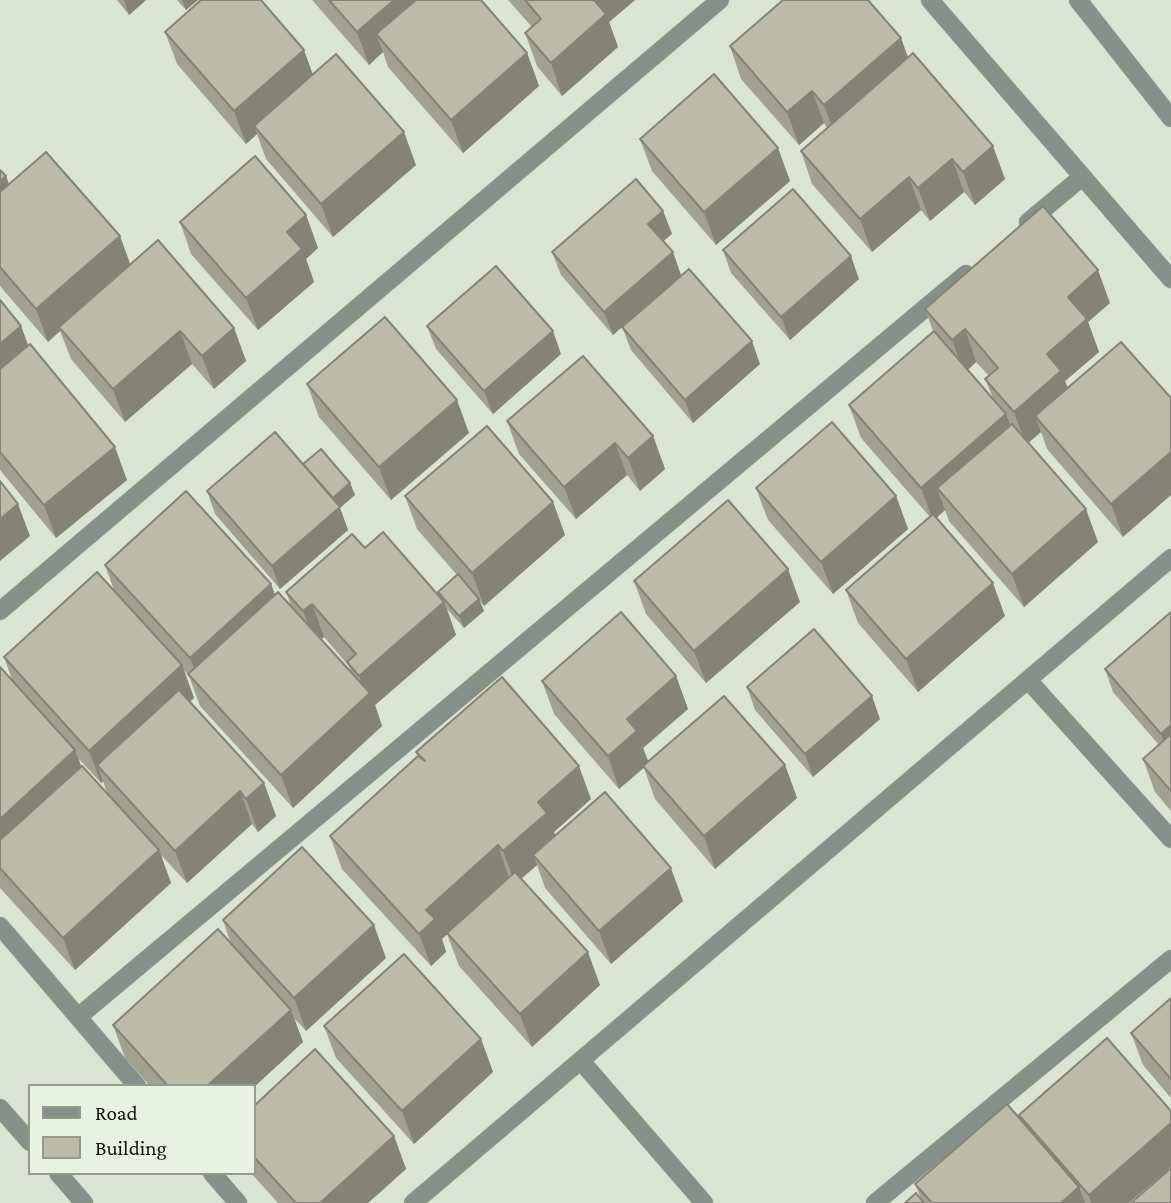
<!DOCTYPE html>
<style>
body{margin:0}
#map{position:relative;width:1171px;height:1203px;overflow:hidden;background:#dbe4d3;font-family:"Crimson Pro",serif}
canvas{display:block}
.legend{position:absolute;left:28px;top:1084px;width:228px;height:91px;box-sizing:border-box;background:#e9f1e0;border:2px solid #93998c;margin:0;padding:9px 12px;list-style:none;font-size:21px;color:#11140e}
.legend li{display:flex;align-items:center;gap:14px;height:35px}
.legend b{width:35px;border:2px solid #93998c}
</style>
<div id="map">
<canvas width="1171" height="1203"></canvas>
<ul class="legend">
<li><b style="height:9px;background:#878f89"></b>Road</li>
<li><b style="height:19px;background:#bcbba8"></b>Building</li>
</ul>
</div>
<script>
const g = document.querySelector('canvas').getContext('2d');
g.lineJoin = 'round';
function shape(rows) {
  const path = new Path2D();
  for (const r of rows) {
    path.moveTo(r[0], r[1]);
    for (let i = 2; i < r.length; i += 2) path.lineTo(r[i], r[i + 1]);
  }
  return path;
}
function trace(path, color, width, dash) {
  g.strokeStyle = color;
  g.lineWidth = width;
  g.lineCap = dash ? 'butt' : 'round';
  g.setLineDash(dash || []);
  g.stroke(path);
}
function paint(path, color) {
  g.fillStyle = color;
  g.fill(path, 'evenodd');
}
const minor = shape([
 [930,0,1171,279],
 [1078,0,1171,118],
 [1028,222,1082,177],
 [0,611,720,0],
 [1028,680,1171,839],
 [0,926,137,1086],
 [78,1017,966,274],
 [581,1061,704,1203],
 [0,1108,30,1142],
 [58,1173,84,1203],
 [212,1173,238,1203],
 [413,1203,1171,558],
 [875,1203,1171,959]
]);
const wall = shape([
 [117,0,146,0,129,15],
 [177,0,198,0,186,10],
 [312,0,481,0,527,53,539,86,463,153,388,67,383,52,369,65],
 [508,0,635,0,609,22,618,47,562,96,537,66,525,33,532,27],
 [165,32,313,74,416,165,333,237,266,159,257,134,246,144,177,64],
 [730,46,908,57,1005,179,975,205,964,192,930,221,921,210,872,252,812,184,801,151,827,128,824,123,799,145,741,79],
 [640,139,778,148,790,181,716,245,652,171],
 [0,170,6,176,9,184,120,236,130,265,234,328,246,361,214,389,192,364,125,422,71,359,60,331,48,342,0,286],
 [663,211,672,234,663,241,681,275,613,335,561,275,552,252],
 [306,215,318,248,306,259,314,282,258,330,191,254,180,222],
 [723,250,859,279,790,340,731,273],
 [0,300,21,326,28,345,127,480,56,538,0,470],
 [1110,303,1088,322,1099,352,1065,381,1068,388,1121,342,1123,537,1047,449,1041,432,1028,443,1098,542,1024,607,949,521,945,510,936,518,1005,616,918,692,858,623,846,590,930,517,861,438,849,405,933,331,925,309],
 [976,362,989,376,985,379,993,398,968,370],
 [427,326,561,354,493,414,436,349],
 [622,327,760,364,693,423,631,350],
 [307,384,469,433,391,500,319,417],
 [507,421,653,436,665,469,640,491,627,475,576,519,519,454],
 [350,483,355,495,340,508,348,530,280,589,215,514,207,491],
 [756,488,896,496,908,529,833,594,768,520],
 [405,496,553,502,565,535,484,606,480,601,484,611,464,628,447,609,456,635,375,705,382,726,293,808,200,706,189,676,184,670,194,698,189,702,264,783,276,816,258,832,252,824,187,883,161,855,171,883,75,970,0,888,0,667,12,680,4,657,115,593,105,565,271,584,275,595,291,606,286,592,365,548,440,596,438,592,457,575,417,529],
 [324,637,348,665,351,671,321,639],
 [79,759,101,783,103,781,107,793,81,766],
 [634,581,800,602,706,683,646,614],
 [1171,612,1171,811,1155,792,1143,759,1159,745,1113,692,1105,669],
 [676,676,688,709,643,748,648,762,785,765,797,798,715,869,655,799,644,768,619,789,554,714,542,681],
 [747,687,880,719,813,777,755,710],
 [416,752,591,799,554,832,555,835,683,901,611,964,545,888,537,865,521,879,600,985,532,1047,459,966,447,934,442,939,446,952,431,966,342,869,330,836,418,756],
 [223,920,386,958,306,1031,294,1018,303,1042,254,1087,254,1086,150,1086,125,1058,113,1025,231,944],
 [1171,998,1171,1098,1143,1065,1131,1033],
 [324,1026,481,1039,493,1072,414,1144,336,1058],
 [254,1106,394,1136,406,1169,368,1203,278,1203,251,1173,254,1173],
 [1019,1115,1129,1203,905,1203,921,1199,915,1184,1021,1121]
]);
const shadedWall = shape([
 [124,0,146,0,129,15],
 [182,0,198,0,186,10],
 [394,0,436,0,376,34,383,52,369,65,357,32],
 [591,0,635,0,609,22,618,47,562,96,551,63],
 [901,38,913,71,836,138,824,105],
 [304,50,316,83,254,126,257,134,246,144,234,111],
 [527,53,539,86,463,153,451,120],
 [812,91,824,123,799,145,787,112],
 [404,132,416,165,333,237,321,204],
 [993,146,1005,179,975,205,963,172],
 [778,148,790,181,716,245,704,212],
 [952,159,964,192,930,221,918,188],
 [6,176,14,199,0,211,0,181],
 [909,177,921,210,872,252,860,219],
 [663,211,672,234,656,247,648,224],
 [306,215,318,248,306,259,314,282,258,330,246,298,287,232],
 [120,236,132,269,59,327,60,331,48,342,36,309],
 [673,252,681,275,613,335,604,312],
 [851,256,859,279,790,340,781,317],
 [1098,270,1110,303,1088,322,1099,352,1065,381,1073,404,1035,416,1041,432,1026,445,1014,412,1047,354,1068,297],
 [21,326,33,359,0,386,0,344],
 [234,328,246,361,214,389,202,356],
 [965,329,976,362,964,373,952,340],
 [180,331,192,364,125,422,113,389],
 [553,331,561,354,493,414,484,391],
 [752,341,760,364,693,423,685,400],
 [457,400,469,433,391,500,379,467],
 [1006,414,1018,447,937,488,945,510,933,521,921,488],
 [653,436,665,469,640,491,628,458],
 [615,443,627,475,576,519,564,487],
 [115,447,127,480,56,538,44,505],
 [1171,452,1171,495,1123,537,1111,504],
 [350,483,355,495,340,508,348,530,280,589,272,566,331,500],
 [896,496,908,529,833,594,821,562],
 [553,502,565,535,484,606,472,573],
 [18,504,30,536,0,561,0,519],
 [1086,509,1098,542,1024,607,1012,574],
 [788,569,800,602,706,683,694,651],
 [993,583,1005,616,918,692,906,659],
 [271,584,283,617,201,688,190,658],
 [479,599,484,611,464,628,459,616],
 [444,602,456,635,375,705,382,726,293,808,281,775,367,696,359,676],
 [312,604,324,637,315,644,303,611],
 [182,665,194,698,108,777,97,765,103,781,101,783,89,751],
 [676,676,688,709,643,748,649,763,619,789,608,756,627,719],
 [872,696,880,719,813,777,805,754],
 [1171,725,1171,755,1169,757,1161,734],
 [75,750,87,783,0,863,0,819],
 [785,765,797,798,715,869,704,836],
 [579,766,591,799,554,832,559,846,533,855,537,865,515,884,503,851,538,802],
 [264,783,276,816,258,832,246,799],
 [240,791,252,824,187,883,175,851],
 [498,845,509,878,442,939,446,952,431,966,419,934,426,910],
 [159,850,171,883,75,970,63,938],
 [671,868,683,901,611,964,599,931],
 [374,925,386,958,306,1031,294,998],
 [588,952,600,985,532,1047,520,1014],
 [291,1010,303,1042,254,1087,254,1086,207,1086],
 [481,1039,493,1072,414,1144,402,1111],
 [1171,1123,1171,1167,1129,1203,1091,1203,1089,1195],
 [394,1136,406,1169,368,1203,320,1203],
 [1079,1187,1085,1203,1061,1203]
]);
const building = shape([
 [201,0,261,0,304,50,234,111,165,32,201,0],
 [329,0,394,0,357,32,329,0],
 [416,0,481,0,527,53,451,120,376,34,416,0],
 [525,0,594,0,606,14,551,63,525,33,541,19,525,0],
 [783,0,868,0,901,38,824,105,812,91,787,112,730,46,783,0],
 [913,53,993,146,963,172,952,159,918,188,909,177,860,219,801,151,913,53],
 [336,54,404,132,321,204,254,126,336,54],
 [714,74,778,148,704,212,640,139,714,74],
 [46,152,120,236,36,309,0,267,0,192,46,152],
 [255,156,306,215,287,232,302,249,246,298,180,222,255,156],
 [0,170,6,176,0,181,0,170],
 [636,179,663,211,648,224,673,252,604,312,552,252,636,179],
 [793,189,851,256,781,317,723,250,793,189],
 [1043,206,1098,270,1068,297,1087,319,1047,354,1061,371,1014,412,985,379,998,368,965,329,952,340,925,309,1043,206],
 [158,240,234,328,202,356,180,331,113,389,59,327,158,240],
 [496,266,553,331,484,391,427,326,496,266],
 [689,269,752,341,685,400,622,327,689,269],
 [0,300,21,326,0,344,0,300],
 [385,317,457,400,379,467,307,384,385,317],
 [934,331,1006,414,921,488,849,405,934,331],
 [1121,342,1171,398,1171,452,1111,504,1035,416,1121,342],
 [30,344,115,447,44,505,0,452,0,369,30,344],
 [583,356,653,436,628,458,615,443,564,487,507,421,583,356],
 [832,422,896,496,821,562,756,488,832,422],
 [1012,424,1086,509,1012,574,937,488,1012,424],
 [487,426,553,502,472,573,405,496,487,426],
 [275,432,340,507,272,566,207,491,275,432],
 [321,449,350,483,333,498,303,464,321,449],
 [0,481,18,504,0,519,0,481],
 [186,491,271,584,190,658,105,565,186,491],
 [728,500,788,569,694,651,634,581,728,500],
 [933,514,993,583,906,659,846,590,933,514],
 [383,532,444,602,359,676,347,662,356,654,312,604,303,611,286,592,352,534,365,548,383,532],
 [97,572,182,665,89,751,4,657,97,572],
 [458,574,479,599,459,616,438,592,458,574],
 [278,592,370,693,281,775,188,674,278,592],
 [621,612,676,676,627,719,637,731,608,756,542,681,621,612],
 [1171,612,1171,725,1161,734,1105,669,1171,612],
 [814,629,872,696,805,754,747,687,814,629],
 [0,667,75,750,0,819,0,667],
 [502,677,579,766,538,802,547,813,503,851,498,845,426,910,435,919,419,934,330,836,418,756,425,761,416,752,502,677],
 [179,690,264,783,246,799,240,791,175,851,97,765,179,690],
 [724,696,785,765,704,836,643,766,724,696],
 [1171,734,1171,791,1143,759,1171,734],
 [82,766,159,850,63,938,0,868,0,840,82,766],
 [605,792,671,868,599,931,533,855,605,792],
 [302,847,374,925,294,998,223,920,302,847],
 [515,872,588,952,520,1014,447,933,515,872],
 [218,929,291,1010,207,1086,168,1086,113,1025,218,929],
 [404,954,481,1039,402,1111,324,1026,404,954],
 [1171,998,1171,1079,1131,1033,1171,998],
 [1107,1038,1171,1111,1171,1123,1089,1195,1019,1115,1107,1038],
 [315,1049,394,1136,320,1203,296,1203,254,1157,254,1106,315,1049],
 [1007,1104,1079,1187,1061,1203,932,1203,915,1184,1007,1104],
 [1171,1168,1171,1203,1131,1203,1171,1168],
 [916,1193,924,1203,905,1203,916,1193]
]);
trace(minor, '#b7bfb0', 19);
trace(minor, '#878f89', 18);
paint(wall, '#a2a190');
paint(shadedWall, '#848376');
paint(building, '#bcbba8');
trace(building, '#848376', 2);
</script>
